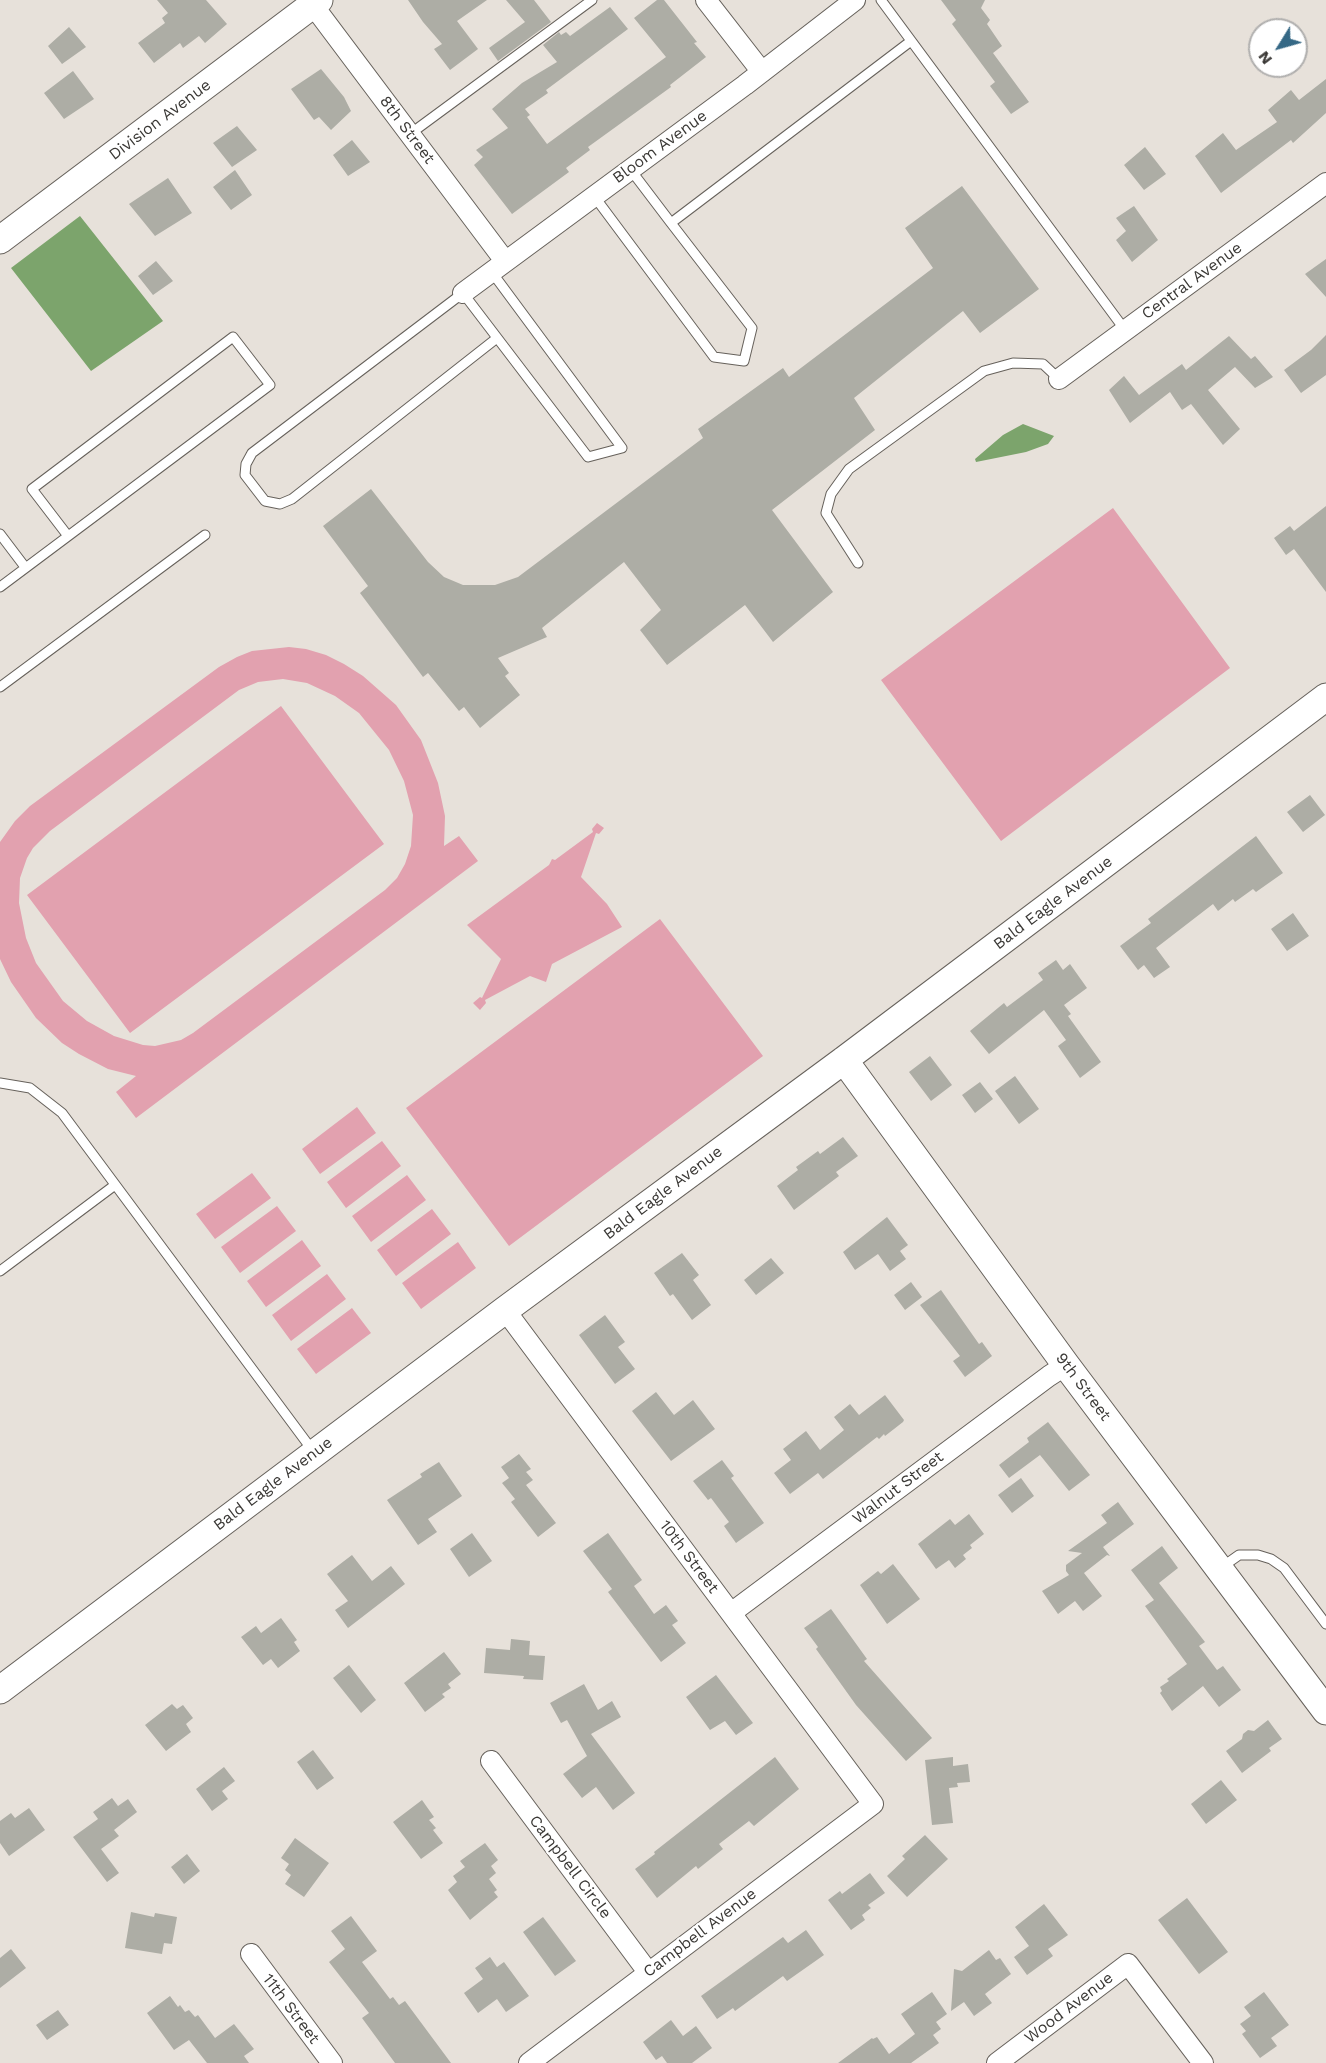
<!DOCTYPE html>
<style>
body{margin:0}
#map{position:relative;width:1326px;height:2063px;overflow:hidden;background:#e7e1da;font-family:"Work Sans",sans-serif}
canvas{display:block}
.north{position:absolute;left:1248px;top:18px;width:60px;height:60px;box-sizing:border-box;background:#fff;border:2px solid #b0afae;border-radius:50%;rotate:233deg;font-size:16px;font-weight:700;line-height:24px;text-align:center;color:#3a3835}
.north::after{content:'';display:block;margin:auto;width:21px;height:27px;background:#356885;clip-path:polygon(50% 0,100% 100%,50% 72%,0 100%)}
</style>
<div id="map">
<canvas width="1326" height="2063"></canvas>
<div class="north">N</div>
</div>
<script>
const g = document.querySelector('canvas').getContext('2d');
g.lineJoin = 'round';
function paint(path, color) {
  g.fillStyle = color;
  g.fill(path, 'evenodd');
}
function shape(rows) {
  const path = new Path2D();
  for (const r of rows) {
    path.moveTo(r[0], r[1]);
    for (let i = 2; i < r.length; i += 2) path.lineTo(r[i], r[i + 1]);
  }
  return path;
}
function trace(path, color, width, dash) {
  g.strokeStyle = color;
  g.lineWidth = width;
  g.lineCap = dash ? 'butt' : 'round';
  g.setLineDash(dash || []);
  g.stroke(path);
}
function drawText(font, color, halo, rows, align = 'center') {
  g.font = font + ' "Work Sans",sans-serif';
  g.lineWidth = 4.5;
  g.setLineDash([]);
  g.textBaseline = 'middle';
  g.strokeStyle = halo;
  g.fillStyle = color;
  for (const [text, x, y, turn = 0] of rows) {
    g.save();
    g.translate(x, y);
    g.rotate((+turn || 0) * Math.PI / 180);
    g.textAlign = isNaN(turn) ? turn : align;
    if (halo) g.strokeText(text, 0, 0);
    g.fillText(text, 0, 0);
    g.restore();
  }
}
const green = shape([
 [1113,508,1230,668,1001,841,881,680],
 [289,647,306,649,326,655,344,664,363,676,396,705,421,740,438,783,445,816,444,846,459,836,478,861,136,1118,116,1092,136,1076,108,1069,79,1054,62,1043,36,1018,11,982,0,959,0,842,15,821,30,806,219,667,237,657,252,651],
 [283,679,307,683,335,696,359,713,389,750,404,781,413,815,411,846,405,864,397,878,385,890,193,1033,181,1040,155,1046,143,1045,114,1036,87,1021,63,1001,36,963,26,938,19,903,20,878,27,858,33,848,50,831,239,690,258,682],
 [281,706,384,844,130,1033,27,895],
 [597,823,604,828,599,834,596,833,581,877,607,904,622,927,552,964,546,982,530,976,485,1000,486,1003,480,1010,473,1003,480,997,482,998,501,959,467,925,549,865,552,859,555,860,593,832,592,829],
 [660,919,763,1056,509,1246,406,1108],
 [357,1107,376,1133,320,1174,302,1149],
 [382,1141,401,1166,346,1208,327,1182],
 [252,1173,271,1198,215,1239,196,1214],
 [407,1175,426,1200,371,1242,352,1216],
 [277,1206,296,1231,240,1273,221,1247],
 [432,1209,451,1234,396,1276,377,1250],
 [302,1240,321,1266,266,1307,247,1281],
 [458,1242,476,1268,421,1309,402,1283],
 [327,1274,346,1299,291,1341,272,1315],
 [352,1308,371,1333,316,1374,297,1349]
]);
const water = shape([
 [80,216,163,321,91,371,11,268],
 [1023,424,1054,436,1048,444,1026,452,976,462,975,459,1003,435]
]);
const building = shape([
 [157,0,206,0,227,24,205,43,199,36,183,48,180,43,154,63,138,43,165,23,162,18,168,13],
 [408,0,487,0,457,21,478,49,450,70,434,49,442,44,423,22],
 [506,0,534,0,551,22,498,61,489,48,525,22],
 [657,0,664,0,697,42,694,43,706,57,670,85,671,87,588,147,590,150,566,168,569,172,512,214,474,165,483,157,476,150,508,128,492,109,522,83,557,62,543,45,559,32,561,35,566,32,570,36,610,7,628,29,546,90,548,93,525,109,530,115,527,117,547,144,666,57,634,18],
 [941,0,985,0,981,8,990,20,987,24,1002,46,993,53,1029,102,1011,114,990,86,995,82,952,24,956,20],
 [69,27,86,47,62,64,48,46],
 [321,69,344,97,351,111,331,130,319,117,314,120,291,89],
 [73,71,94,99,64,119,44,93],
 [1326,79,1326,113,1293,143,1291,140,1221,193,1195,156,1223,133,1236,150,1277,122,1268,110,1291,90,1299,100],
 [237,126,257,150,232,167,213,143],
 [352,140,370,162,348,176,333,155],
 [1145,147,1166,174,1144,190,1124,165],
 [235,170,252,195,231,210,213,187],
 [168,178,192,213,155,236,129,204],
 [962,186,1039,289,980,333,963,311,854,398,875,430,772,510,833,592,773,642,745,605,667,665,640,630,661,610,624,562,542,628,547,637,498,658,509,673,505,676,520,695,480,728,464,707,459,711,428,673,423,677,360,593,368,586,323,526,371,489,428,562,444,577,463,585,495,585,518,577,703,438,698,429,783,368,789,377,933,268,905,228],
 [1134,206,1158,240,1132,262,1116,240,1126,231,1116,218],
 [1326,259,1326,297,1305,274],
 [156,261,173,281,153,295,138,276],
 [1326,335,1326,375,1301,393,1284,370,1311,350],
 [1229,336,1251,359,1255,356,1273,377,1255,388,1235,367,1208,390,1240,429,1223,445,1191,404,1182,410,1170,392,1130,423,1109,390,1124,376,1139,395,1182,364,1186,370],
 [1326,506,1326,592,1294,549,1286,555,1274,538,1290,526,1294,531],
 [1310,795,1325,815,1303,832,1287,812],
 [1256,836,1283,873,1256,892,1253,889,1235,902,1233,899,1218,911,1213,904,1156,948,1170,967,1154,978,1144,965,1138,970,1120,946,1151,923,1148,919],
 [1293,913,1309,936,1287,951,1271,929],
 [1056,960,1063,970,1070,964,1087,988,1064,1005,1071,1014,1068,1016,1101,1062,1080,1078,1058,1046,1066,1040,1044,1010,989,1054,970,1031,1004,1003,1007,1007,1043,980,1038,973],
 [930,1056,952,1085,931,1101,909,1072],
 [1015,1076,1039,1109,1019,1124,995,1091],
 [980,1082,993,1099,975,1113,962,1095],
 [843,1137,858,1156,836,1172,839,1176,794,1210,777,1186,798,1170,796,1167,818,1151,820,1154],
 [887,1217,908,1245,900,1251,906,1259,890,1271,878,1254,855,1270,843,1252],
 [682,1253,699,1275,693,1280,711,1305,692,1320,673,1294,670,1296,654,1273],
 [771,1258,784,1273,756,1295,744,1280],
 [911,1282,922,1297,905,1310,894,1295],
 [941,1290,979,1344,982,1342,992,1356,965,1377,953,1361,960,1356,920,1305],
 [605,1315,625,1342,618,1347,635,1369,615,1384,579,1335],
 [656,1392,674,1415,693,1400,715,1429,671,1461,632,1411],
 [885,1395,904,1420,903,1422,885,1436,884,1434,879,1439,877,1437,823,1479,818,1473,790,1494,774,1473,791,1460,783,1449,806,1431,820,1450,844,1430,834,1417,850,1404,859,1415],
 [1048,1422,1090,1475,1069,1491,1040,1455,1009,1478,999,1465,1029,1442,1027,1438],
 [519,1454,531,1469,526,1472,533,1480,526,1485,556,1523,538,1537,511,1502,515,1499,502,1483,509,1478,501,1467],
 [722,1460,734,1476,731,1478,764,1523,736,1543,724,1526,729,1522,711,1498,708,1500,693,1481],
 [439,1462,462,1496,428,1519,437,1532,418,1545,387,1500,422,1477,420,1474],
 [1021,1478,1034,1496,1012,1513,998,1495],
 [1118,1502,1134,1524,1103,1547,1110,1556,1107,1555,1084,1573,1102,1596,1083,1611,1075,1601,1058,1614,1042,1591,1069,1575,1066,1571,1066,1565,1082,1553,1068,1551,1107,1523,1101,1515],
 [969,1514,984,1534,970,1545,972,1548,963,1555,966,1559,955,1568,949,1560,936,1569,918,1544,950,1519,955,1525],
 [472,1533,492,1561,469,1577,450,1549],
 [608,1533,642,1580,634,1586,654,1614,666,1605,678,1621,672,1625,686,1643,661,1662,608,1592,612,1589,583,1551],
 [1162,1546,1178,1568,1159,1583,1205,1642,1199,1646,1217,1670,1223,1666,1241,1690,1219,1707,1203,1686,1172,1711,1160,1693,1162,1691,1160,1687,1169,1681,1167,1679,1187,1664,1145,1606,1154,1600,1131,1570],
 [352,1555,372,1581,391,1566,405,1584,348,1628,335,1610,348,1601,327,1574],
 [893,1564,920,1599,887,1624,860,1585,878,1571,881,1574],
 [831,1609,867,1659,864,1661,932,1738,906,1761,856,1705,816,1649,818,1647,804,1628],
 [281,1618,297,1640,294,1642,300,1651,278,1668,271,1659,263,1665,241,1637,256,1626,261,1633],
 [511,1639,530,1641,529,1655,545,1656,543,1680,523,1679,524,1676,484,1673,486,1648,510,1650],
 [444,1652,461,1674,448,1684,451,1688,442,1694,445,1697,425,1712,404,1683],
 [349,1665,376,1700,361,1713,333,1678],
 [716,1675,753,1723,736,1735,725,1721,710,1730,686,1697],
 [584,1684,598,1710,612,1701,621,1717,591,1734,635,1793,613,1810,596,1787,582,1798,563,1774,587,1756,567,1720,561,1723,550,1703],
 [172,1704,177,1709,183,1705,193,1718,186,1724,191,1732,166,1751,145,1725],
 [1268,1720,1282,1739,1269,1748,1271,1751,1242,1773,1226,1751,1242,1739,1243,1734,1248,1730,1254,1731],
 [313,1750,334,1778,317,1790,297,1762],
 [775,1757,799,1789,754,1826,749,1821,719,1844,723,1849,698,1869,696,1866,657,1898,635,1869,655,1854,654,1852],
 [953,1757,953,1766,968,1764,970,1782,957,1783,958,1787,949,1788,953,1823,932,1825,925,1760],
 [224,1767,235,1781,222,1791,228,1799,212,1811,196,1789],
 [1221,1780,1237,1800,1206,1824,1191,1804],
 [112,1798,118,1806,128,1799,137,1812,114,1830,119,1836,101,1849,119,1873,107,1882,73,1837,98,1819,93,1812],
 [422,1800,434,1817,429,1820,436,1828,433,1830,443,1843,421,1859,393,1822],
 [29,1808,45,1830,9,1856,0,1843,0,1821,11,1813,15,1818],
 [925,1835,948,1859,907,1897,887,1876,905,1859,902,1856],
 [295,1838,329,1863,304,1897,285,1884,291,1875,285,1870,289,1864,281,1858],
 [485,1843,498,1860,491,1866,496,1873,489,1879,497,1890,494,1892,498,1897,470,1920,448,1890,457,1882,453,1876,465,1867,460,1861],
 [187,1854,200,1871,184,1884,171,1867],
 [870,1873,885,1893,868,1905,871,1908,862,1915,865,1920,851,1930,828,1900,840,1891,842,1894],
 [1187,1898,1228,1952,1199,1974,1158,1920],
 [1044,1904,1068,1935,1048,1949,1053,1956,1027,1975,1014,1957,1029,1946,1015,1927],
 [131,1912,154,1917,155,1913,177,1917,172,1944,164,1943,162,1954,125,1948],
 [351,1916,377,1951,362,1962,390,1999,393,1997,399,2005,405,2001,451,2063,395,2063,362,2018,369,2013,329,1962,345,1949,331,1931],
 [543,1917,576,1961,555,1976,523,1932],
 [806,1930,824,1955,787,1981,783,1976,735,2011,733,2008,717,2019,701,1996,783,1937,788,1943],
 [11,1949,26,1968,0,1988,0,1958],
 [989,1950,996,1960,1000,1958,1011,1974,985,1994,992,2003,974,2016,964,2002,951,2011,954,1969,962,1971],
 [490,1957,497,1967,504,1962,529,1996,506,2012,497,1999,478,2013,464,1993,483,1979,475,1968],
 [932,1992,947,2014,936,2022,941,2029,933,2035,939,2043,911,2063,838,2063,872,2038,873,2039,877,2037,889,2054,915,2034,901,2014],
 [1264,1992,1289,2025,1271,2038,1277,2046,1260,2058,1242,2034,1246,2031,1240,2024,1251,2016,1244,2007],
 [170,1996,178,2007,180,2005,185,2012,189,2010,195,2017,198,2015,215,2038,234,2024,254,2049,244,2056,249,2063,207,2063,189,2040,174,2050,147,2013],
 [58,2010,69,2025,47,2040,36,2025],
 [671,2020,683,2036,696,2026,712,2048,692,2063,667,2063,662,2056,656,2060,643,2042]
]);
const lane = shape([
 [881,0,1125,330],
 [410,134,592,0],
 [630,169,671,223,911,41],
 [594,196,714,357,744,361,752,328,671,223],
 [491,271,622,448,588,457,463,293,252,453,246,464,245,475,265,501,280,504,292,499,497,338],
 [0,534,25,567],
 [858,563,826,513,831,494,849,469,984,371,1013,363,1043,364,1059,379],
 [0,587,270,385,233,337,32,489,68,536],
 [0,687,205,535],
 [0,1083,30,1088,62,1113,313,1451],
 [0,1271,115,1185],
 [1222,1567,1239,1555,1258,1555,1271,1559,1284,1568,1326,1624]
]);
const street = shape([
 [309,0,505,261],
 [706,0,762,72],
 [463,293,745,85,855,0],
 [1059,379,1326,183],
 [505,1310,873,1804,529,2063],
 [731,1613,1049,1376,1066,1365],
 [491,1761,648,1972],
 [251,1954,332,2063],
 [997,2063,1128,1964,1203,2063]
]);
const secondary = shape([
 [0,240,319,0],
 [844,1060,1066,1365,1326,1711],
 [0,1690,505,1310,844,1060,1326,697]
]);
const streetNames = [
 ["Division Avenue",160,120,-37],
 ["8th Street",407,130,53],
 ["Bloom Avenue",660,147,-36],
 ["Central Avenue",1192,281,-36],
 ["Bald Eagle Avenue",1053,903,-37],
 ["Bald Eagle Avenue",663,1193,-37],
 ["9th Street",1083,1387,53],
 ["Bald Eagle Avenue",273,1484,-37],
 ["Walnut Street",898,1488,-37],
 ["10th Street",689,1557,53],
 ["Campbell Circle",570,1867,53],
 ["Campbell Avenue",700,1933,-37],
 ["Wood Avenue",1069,2008,-37],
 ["11th Street",291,2009,53]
];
paint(green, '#e2a1af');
paint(water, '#7ca46c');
paint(building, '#adada5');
trace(lane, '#66615b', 11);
trace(street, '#66615b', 22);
trace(secondary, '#66615b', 29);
trace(lane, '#fff', 9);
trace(street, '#fff', 20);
trace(secondary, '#fff', 27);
drawText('16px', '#3a3835', '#fff', streetNames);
</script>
